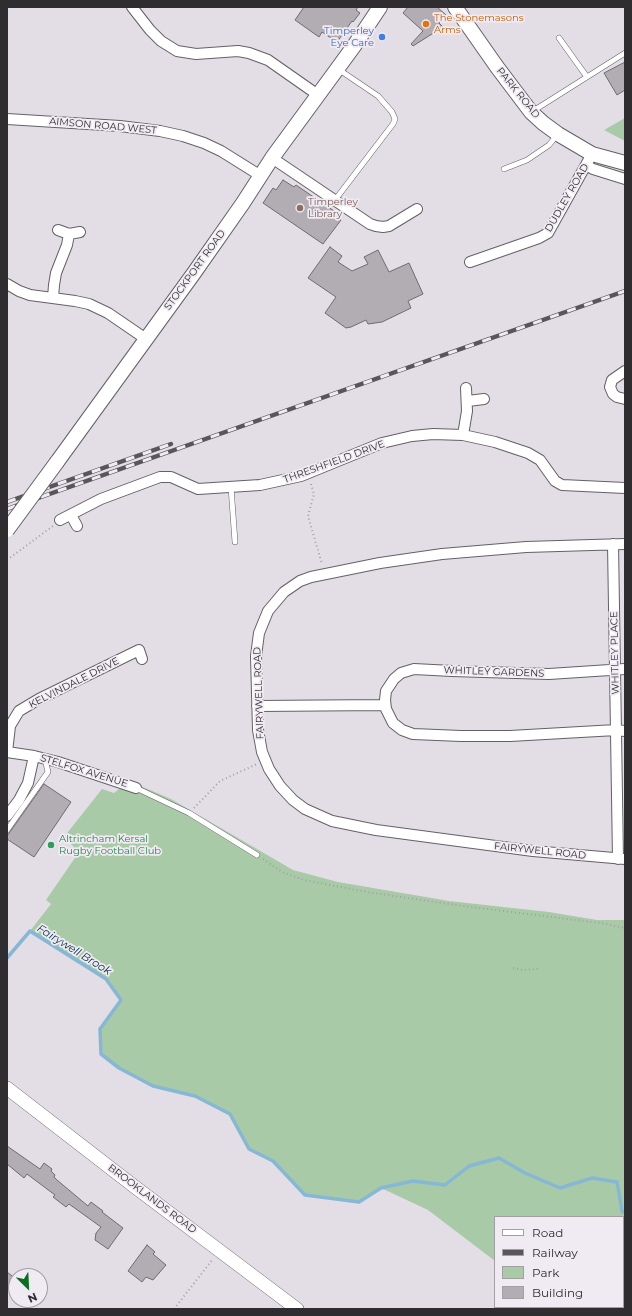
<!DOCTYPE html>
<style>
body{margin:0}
#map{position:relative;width:632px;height:1316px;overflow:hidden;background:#e3dee6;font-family:Montserrat,sans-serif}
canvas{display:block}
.frame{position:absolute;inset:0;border:8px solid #2f2d30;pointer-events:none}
.legend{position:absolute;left:494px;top:1216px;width:130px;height:92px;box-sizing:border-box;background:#f0ebf3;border:1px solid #a39fa5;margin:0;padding:5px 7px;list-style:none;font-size:12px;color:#2f2d30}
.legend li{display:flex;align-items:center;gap:8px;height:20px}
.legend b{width:20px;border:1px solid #a39fa5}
.north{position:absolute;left:8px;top:1268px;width:40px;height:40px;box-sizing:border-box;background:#f0ebf3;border:1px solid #a39fa5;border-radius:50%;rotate:156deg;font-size:11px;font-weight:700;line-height:16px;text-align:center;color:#2f2d30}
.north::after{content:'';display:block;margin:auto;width:14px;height:18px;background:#0a7020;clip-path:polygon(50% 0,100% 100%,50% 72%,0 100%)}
</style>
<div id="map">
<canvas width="632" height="1316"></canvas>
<div class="frame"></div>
<ul class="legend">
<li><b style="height:5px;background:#fff"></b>Road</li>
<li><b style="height:5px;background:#59565a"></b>Railway</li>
<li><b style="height:11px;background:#a8caa7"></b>Park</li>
<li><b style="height:11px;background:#b2acb3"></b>Building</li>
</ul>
<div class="north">N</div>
</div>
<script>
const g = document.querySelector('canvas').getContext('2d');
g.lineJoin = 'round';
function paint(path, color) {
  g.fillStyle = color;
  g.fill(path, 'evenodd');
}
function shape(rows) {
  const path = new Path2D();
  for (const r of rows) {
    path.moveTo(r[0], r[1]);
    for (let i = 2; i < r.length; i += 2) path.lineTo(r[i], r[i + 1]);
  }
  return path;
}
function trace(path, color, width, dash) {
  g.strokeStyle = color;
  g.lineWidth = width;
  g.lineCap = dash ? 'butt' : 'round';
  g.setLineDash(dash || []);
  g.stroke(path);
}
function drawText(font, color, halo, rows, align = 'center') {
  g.font = font + ' Montserrat,sans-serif';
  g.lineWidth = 3.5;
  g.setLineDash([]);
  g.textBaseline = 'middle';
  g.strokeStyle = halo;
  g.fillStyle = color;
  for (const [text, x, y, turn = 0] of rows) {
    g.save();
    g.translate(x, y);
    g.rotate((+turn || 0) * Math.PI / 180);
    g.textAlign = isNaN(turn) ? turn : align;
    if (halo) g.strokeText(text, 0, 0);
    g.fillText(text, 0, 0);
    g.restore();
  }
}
const green = shape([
 [625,118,625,141,604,130],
 [129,781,171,799,293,870,338,882,449,901,549,912,597,920,625,920,625,1309,558,1309,555,1307,623,1307,623,1217,495,1217,495,1261,428,1210,381,1188,359,1202,305,1195,273,1161,249,1149,230,1114,195,1096,153,1086,119,1068,101,1054,100,1029,121,1000,106,979,30,931,51,904,46,900,79,852,64,837,102,789,114,793]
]);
const stream = shape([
 [7,958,30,931,106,979,121,1000,100,1029,101,1054,119,1068,153,1086,195,1096,230,1114,249,1149,273,1161,305,1195,359,1202,381,1188,413,1181,445,1185,469,1166,499,1158,525,1173,560,1188,592,1178,617,1182,622,1211,625,1213]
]);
const building = shape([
 [304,7,358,7,356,10,360,13,353,22,352,21,337,42,322,32,319,37,295,20,304,7],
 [408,7,437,7,446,15,439,23,443,27,413,46,411,44,423,31,403,13,408,7],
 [625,62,625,90,617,95,604,73,625,62],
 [283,180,294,187,296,185,337,213,335,216,341,220,323,244,263,203,273,188,276,190,283,180],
 [330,247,342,256,338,262,352,271,368,264,364,257,378,250,389,272,409,263,423,294,408,301,411,308,382,322,368,324,366,320,351,327,346,328,325,313,336,297,308,278,330,247],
 [44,784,71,802,34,857,7,839,7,836,44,784],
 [7,1146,40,1169,44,1163,52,1169,51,1171,55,1175,54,1177,57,1180,88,1206,91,1202,103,1211,102,1212,123,1228,108,1249,95,1240,96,1233,101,1227,69,1204,66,1207,53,1197,55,1195,27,1174,24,1178,7,1164,7,1146],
 [147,1245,155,1252,153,1254,166,1265,153,1280,146,1277,142,1282,128,1271,147,1245],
 [7,1272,16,1279,16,1292,7,1285,7,1272]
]);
const path = shape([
 [311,484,314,494,308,516,322,564],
 [7,560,53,526],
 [194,808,220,781,257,764],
 [263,859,282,872,304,880,367,892,463,906,601,923,625,928],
 [513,968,523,970,538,969],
 [174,1309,213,1259]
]);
const service = shape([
 [559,38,587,77],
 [533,111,625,53],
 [504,169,527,160,549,145,557,135],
 [335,200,393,124,395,119,392,112,378,96,338,69],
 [231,487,235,542],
 [136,788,189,813,257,855],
 [7,830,48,772,45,759]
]);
const minor = shape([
 [132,7,150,30,161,41,177,51,196,54,238,51,249,53,268,60,318,95],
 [7,119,120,126,160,131,183,136,204,143,221,151,261,176],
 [272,158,370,224,376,226,383,227,389,226,417,209],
 [586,165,593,169,625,179],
 [58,230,69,234,80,232],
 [470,262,539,238,548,233,592,154],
 [7,284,19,291,30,295,75,301,89,304,108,313,146,339],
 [53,298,54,285,56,273,67,245,69,234],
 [625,371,612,380,610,387,613,394,617,397,625,399],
 [468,401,484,399],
 [463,435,467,411,466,388],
 [71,515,77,526],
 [60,520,101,499,160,477,171,477,198,489,260,485,301,476,382,443,412,436,433,434,463,435,495,442,528,453,540,460,555,481,562,485,625,488],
 [613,544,618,859],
 [625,544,526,547,442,554,380,563,311,577,300,581,284,592,268,611,259,633,256,656,258,730,262,752,269,769,280,786,293,800,305,809,332,821,376,830,533,851,625,859],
 [625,669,549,674,452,671,414,669,401,673,394,679,386,691,385,700,386,709,393,723,402,730,413,734,461,736,510,736,616,730,625,731],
 [257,706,385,705],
 [7,752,10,726,19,711,39,699,139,650,142,659],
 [7,752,34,756,58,762,136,788],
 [7,816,19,800,28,783,34,756]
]);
const tertiary = shape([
 [7,1088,135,1187,297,1309]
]);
const secondary = shape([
 [455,7,497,67,531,112,543,123,558,134,592,154,625,163],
 [57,462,194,273,243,203,272,158,354,46,380,7]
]);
const rail = shape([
 [7,502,171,444],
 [7,509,625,291]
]);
const secondaryBridge = shape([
 [7,530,57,462]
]);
const markers = [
 [426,24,4,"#e8710a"],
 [382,37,4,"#3f7fe0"],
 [300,208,4,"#8d6e63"],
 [51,845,4,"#2e9e5b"]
];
const foodNames = [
 ["The Stonemasons",434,18],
 ["Arms",434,30]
];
const shopNames = [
 ["Timperley",374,31],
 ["Eye Care",374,43]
];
const streetNames = [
 ["PARK ROAD",518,93,51],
 ["AIMSON ROAD WEST",103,126,5],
 ["DUDLEY ROAD",567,198,-60],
 ["STOCKPORT ROAD",195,270,-54],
 ["THRESHFIELD DRIVE",334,462,-20],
 ["WHITLEY PLACE",615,653,-91],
 ["WHITLEY GARDENS",494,672,2],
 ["KELVINDALE DRIVE",74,683,-27],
 ["FAIRYWELL ROAD",259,693,-92],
 ["STELFOX AVENUE",84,771,17],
 ["FAIRYWELL ROAD",540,851,6],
 ["BROOKLANDS ROAD",152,1199,37]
];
const educationNames = [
 ["Timperley",308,202],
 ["Library",308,214]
];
const leisureNames = [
 ["Altrincham Kersal",59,839],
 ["Rugby Football Club",59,851]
];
const waterNames = [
 ["Fairywell Brook",74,950,32]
];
paint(green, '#a8caa7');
trace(stream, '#86b8d5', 3.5);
paint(building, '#b2acb3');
trace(building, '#6f6970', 1);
trace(service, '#646067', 6);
trace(minor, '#646067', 12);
trace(tertiary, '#646067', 14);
trace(secondary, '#646067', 16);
trace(path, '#a39fa5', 2, [1, 3]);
trace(service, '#fff', 5);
trace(minor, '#fff', 10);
trace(tertiary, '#fff', 13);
trace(secondary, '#fff', 14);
trace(rail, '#59565a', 4.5);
trace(rail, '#f0ebf3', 3, [9]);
trace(secondaryBridge, '#646067', 16, []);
trace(secondaryBridge, '#fff', 14);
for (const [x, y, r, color] of markers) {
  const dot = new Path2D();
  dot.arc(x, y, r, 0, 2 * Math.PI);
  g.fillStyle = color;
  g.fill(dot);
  trace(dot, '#f0ebf3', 1.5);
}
drawText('10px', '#c56008', '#f0ebf3', foodNames, 'left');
drawText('10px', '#366cbe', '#f0ebf3', shopNames, 'right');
drawText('10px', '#2f2d30', '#f0ebf3', streetNames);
drawText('10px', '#785e54', '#f0ebf3', educationNames, 'left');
drawText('10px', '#27864d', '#f0ebf3', leisureNames, 'left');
drawText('italic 11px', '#023044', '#f0ebf3', waterNames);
</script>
